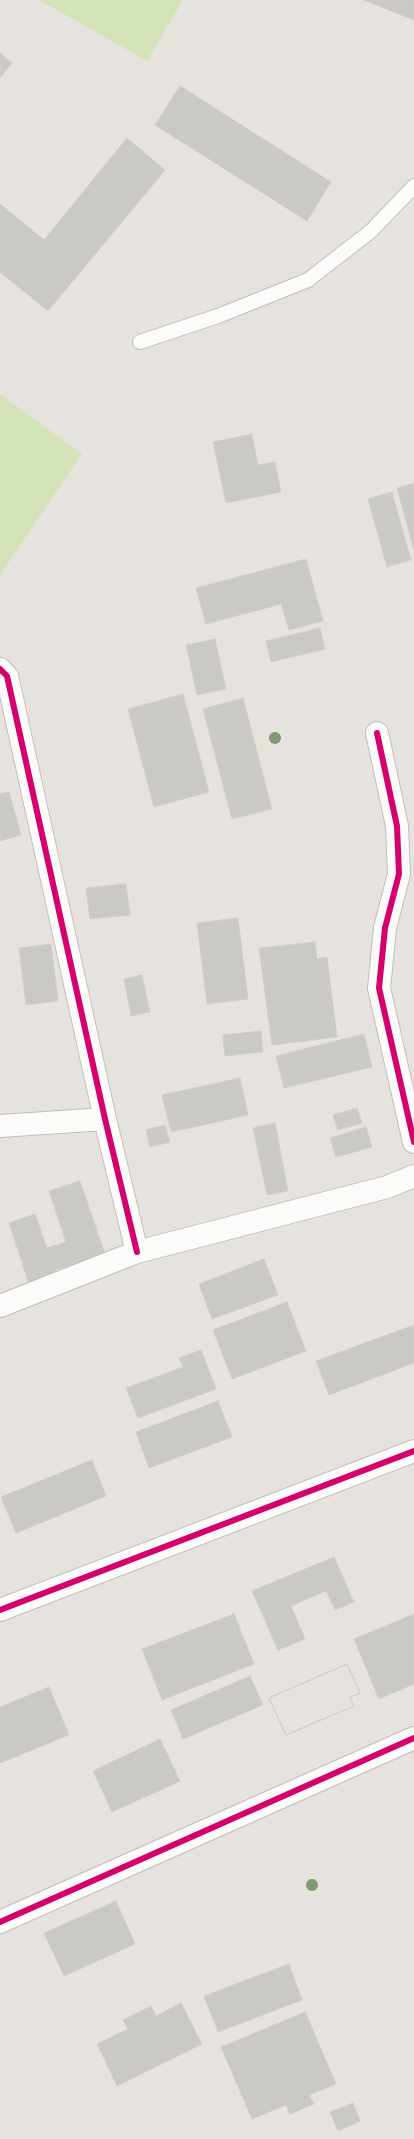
<!DOCTYPE html>
<style>
body{margin:0}
canvas{display:block;background:#e6e3de}
</style>
<canvas width="414" height="2139"></canvas>
<script>
const g = document.querySelector('canvas').getContext('2d');
g.lineJoin = 'round';
function paint(path, color) {
  g.fillStyle = color;
  g.fill(path, 'evenodd');
}
function shape(rows) {
  const path = new Path2D();
  for (const r of rows) {
    path.moveTo(r[0], r[1]);
    for (let i = 2; i < r.length; i += 2) path.lineTo(r[i], r[i + 1]);
  }
  return path;
}
function trace(path, color, width, dash) {
  g.strokeStyle = color;
  g.lineWidth = width;
  g.lineCap = dash ? 'butt' : 'round';
  g.setLineDash(dash || []);
  g.stroke(path);
}
const pitch = shape([
 [39,0,183,0,147,61],
 [0,394,82,454,0,575]
]);
const building = shape([
 [364,0,414,0,414,20,364,0],
 [0,53,12,63,0,78,0,53],
 [180,86,331,182,307,221,155,125,180,86],
 [127,138,165,170,48,311,0,272,0,204,44,240,127,138],
 [252,434,258,465,275,462,281,492,226,503,213,442,252,434],
 [414,483,414,550,397,488,414,483],
 [392,492,411,560,387,567,368,499,392,492],
 [306,559,323,621,289,630,281,604,206,624,196,588,306,559],
 [320,628,325,649,271,662,266,641,320,628],
 [215,639,226,689,197,695,186,645,215,639],
 [183,694,209,792,154,807,128,709,183,694],
 [243,698,272,809,232,819,203,709,243,698],
 [9,792,21,835,0,841,0,794,9,792],
 [126,884,130,915,90,919,86,888,126,884],
 [238,918,248,999,207,1004,197,923,238,918],
 [315,942,317,959,327,957,337,1037,272,1045,259,948,315,942],
 [51,944,58,1001,26,1005,19,948,51,944],
 [142,975,150,1012,131,1016,124,979,142,975],
 [261,1031,263,1052,225,1056,223,1035,261,1031],
 [364,1034,372,1067,284,1088,276,1056,364,1034],
 [240,1078,248,1115,171,1132,162,1095,240,1078],
 [357,1108,362,1123,338,1130,333,1115,357,1108],
 [275,1123,288,1191,267,1195,253,1128,275,1123],
 [165,1125,170,1142,150,1147,146,1130,165,1125],
 [366,1127,372,1147,336,1157,330,1138,366,1127],
 [80,1181,105,1254,55,1270,57,1278,30,1287,9,1223,35,1214,47,1248,66,1242,49,1191,80,1181],
 [264,1259,278,1295,212,1319,199,1284,264,1259],
 [287,1302,306,1351,232,1379,213,1330,287,1302],
 [414,1325,414,1363,329,1395,316,1361,414,1325],
 [201,1350,216,1389,138,1418,126,1388,183,1367,179,1358,201,1350],
 [218,1401,232,1437,149,1468,136,1432,218,1401],
 [92,1460,106,1496,16,1533,1,1497,92,1460],
 [334,1557,354,1602,335,1610,326,1591,291,1606,305,1639,278,1650,252,1591,334,1557],
 [234,1614,254,1664,162,1700,142,1649,234,1614],
 [414,1614,414,1684,379,1699,354,1639,414,1614],
 [347,1664,360,1693,350,1697,354,1706,286,1735,269,1698,347,1664],
 [347,1664,360,1693,350,1697,354,1706,286,1735,269,1698,347,1664],
 [250,1676,263,1705,183,1739,171,1710,250,1676],
 [49,1687,69,1735,0,1763,0,1707,49,1687],
 [160,1739,180,1781,112,1812,93,1771,160,1739],
 [116,1901,135,1944,64,1976,44,1933,116,1901],
 [289,1964,302,2000,218,2032,204,1996,289,1964],
 [181,2003,202,2044,117,2086,97,2044,128,2029,123,2020,151,2006,156,2016,181,2003],
 [305,2012,336,2084,309,2095,314,2104,290,2114,286,2105,252,2119,221,2047,305,2012],
 [353,2103,360,2121,338,2131,330,2112,353,2103]
]);
const lane = shape([
 [140,342,218,316,308,280,371,231,414,186]
]);
const street = shape([
 [0,669,7,676,105,1119,137,1252],
 [377,733,397,826,399,874,385,928,379,988,414,1142],
 [0,1126,105,1119],
 [0,1306,137,1252,387,1187,414,1176],
 [0,1610,414,1451],
 [0,1922,414,1738]
]);
const cycleway = shape([
 [0,669,7,676,105,1119,137,1252],
 [377,733,397,826,399,874,385,928,379,988,414,1142],
 [0,1610,414,1451],
 [0,1922,414,1738]
]);
const trees = [
 [275,738],
 [312,1885]
];
paint(pitch, '#d3e3b7');
paint(building, '#cbc9c5');
trace(building, '#d1cfca', 1);
trace(lane, '#c0bfbf', 16);
trace(street, '#c0bfbf', 24);
trace(lane, '#fbfbfa', 14);
trace(street, '#fbfbfa', 22);
trace(cycleway, '#d6006c', 6);
g.fillStyle = '#809a75';
for (const [x, y] of trees) {
  g.beginPath();
  g.arc(x, y, 6, 0, 2 * Math.PI);
  g.fill();
}
</script>
